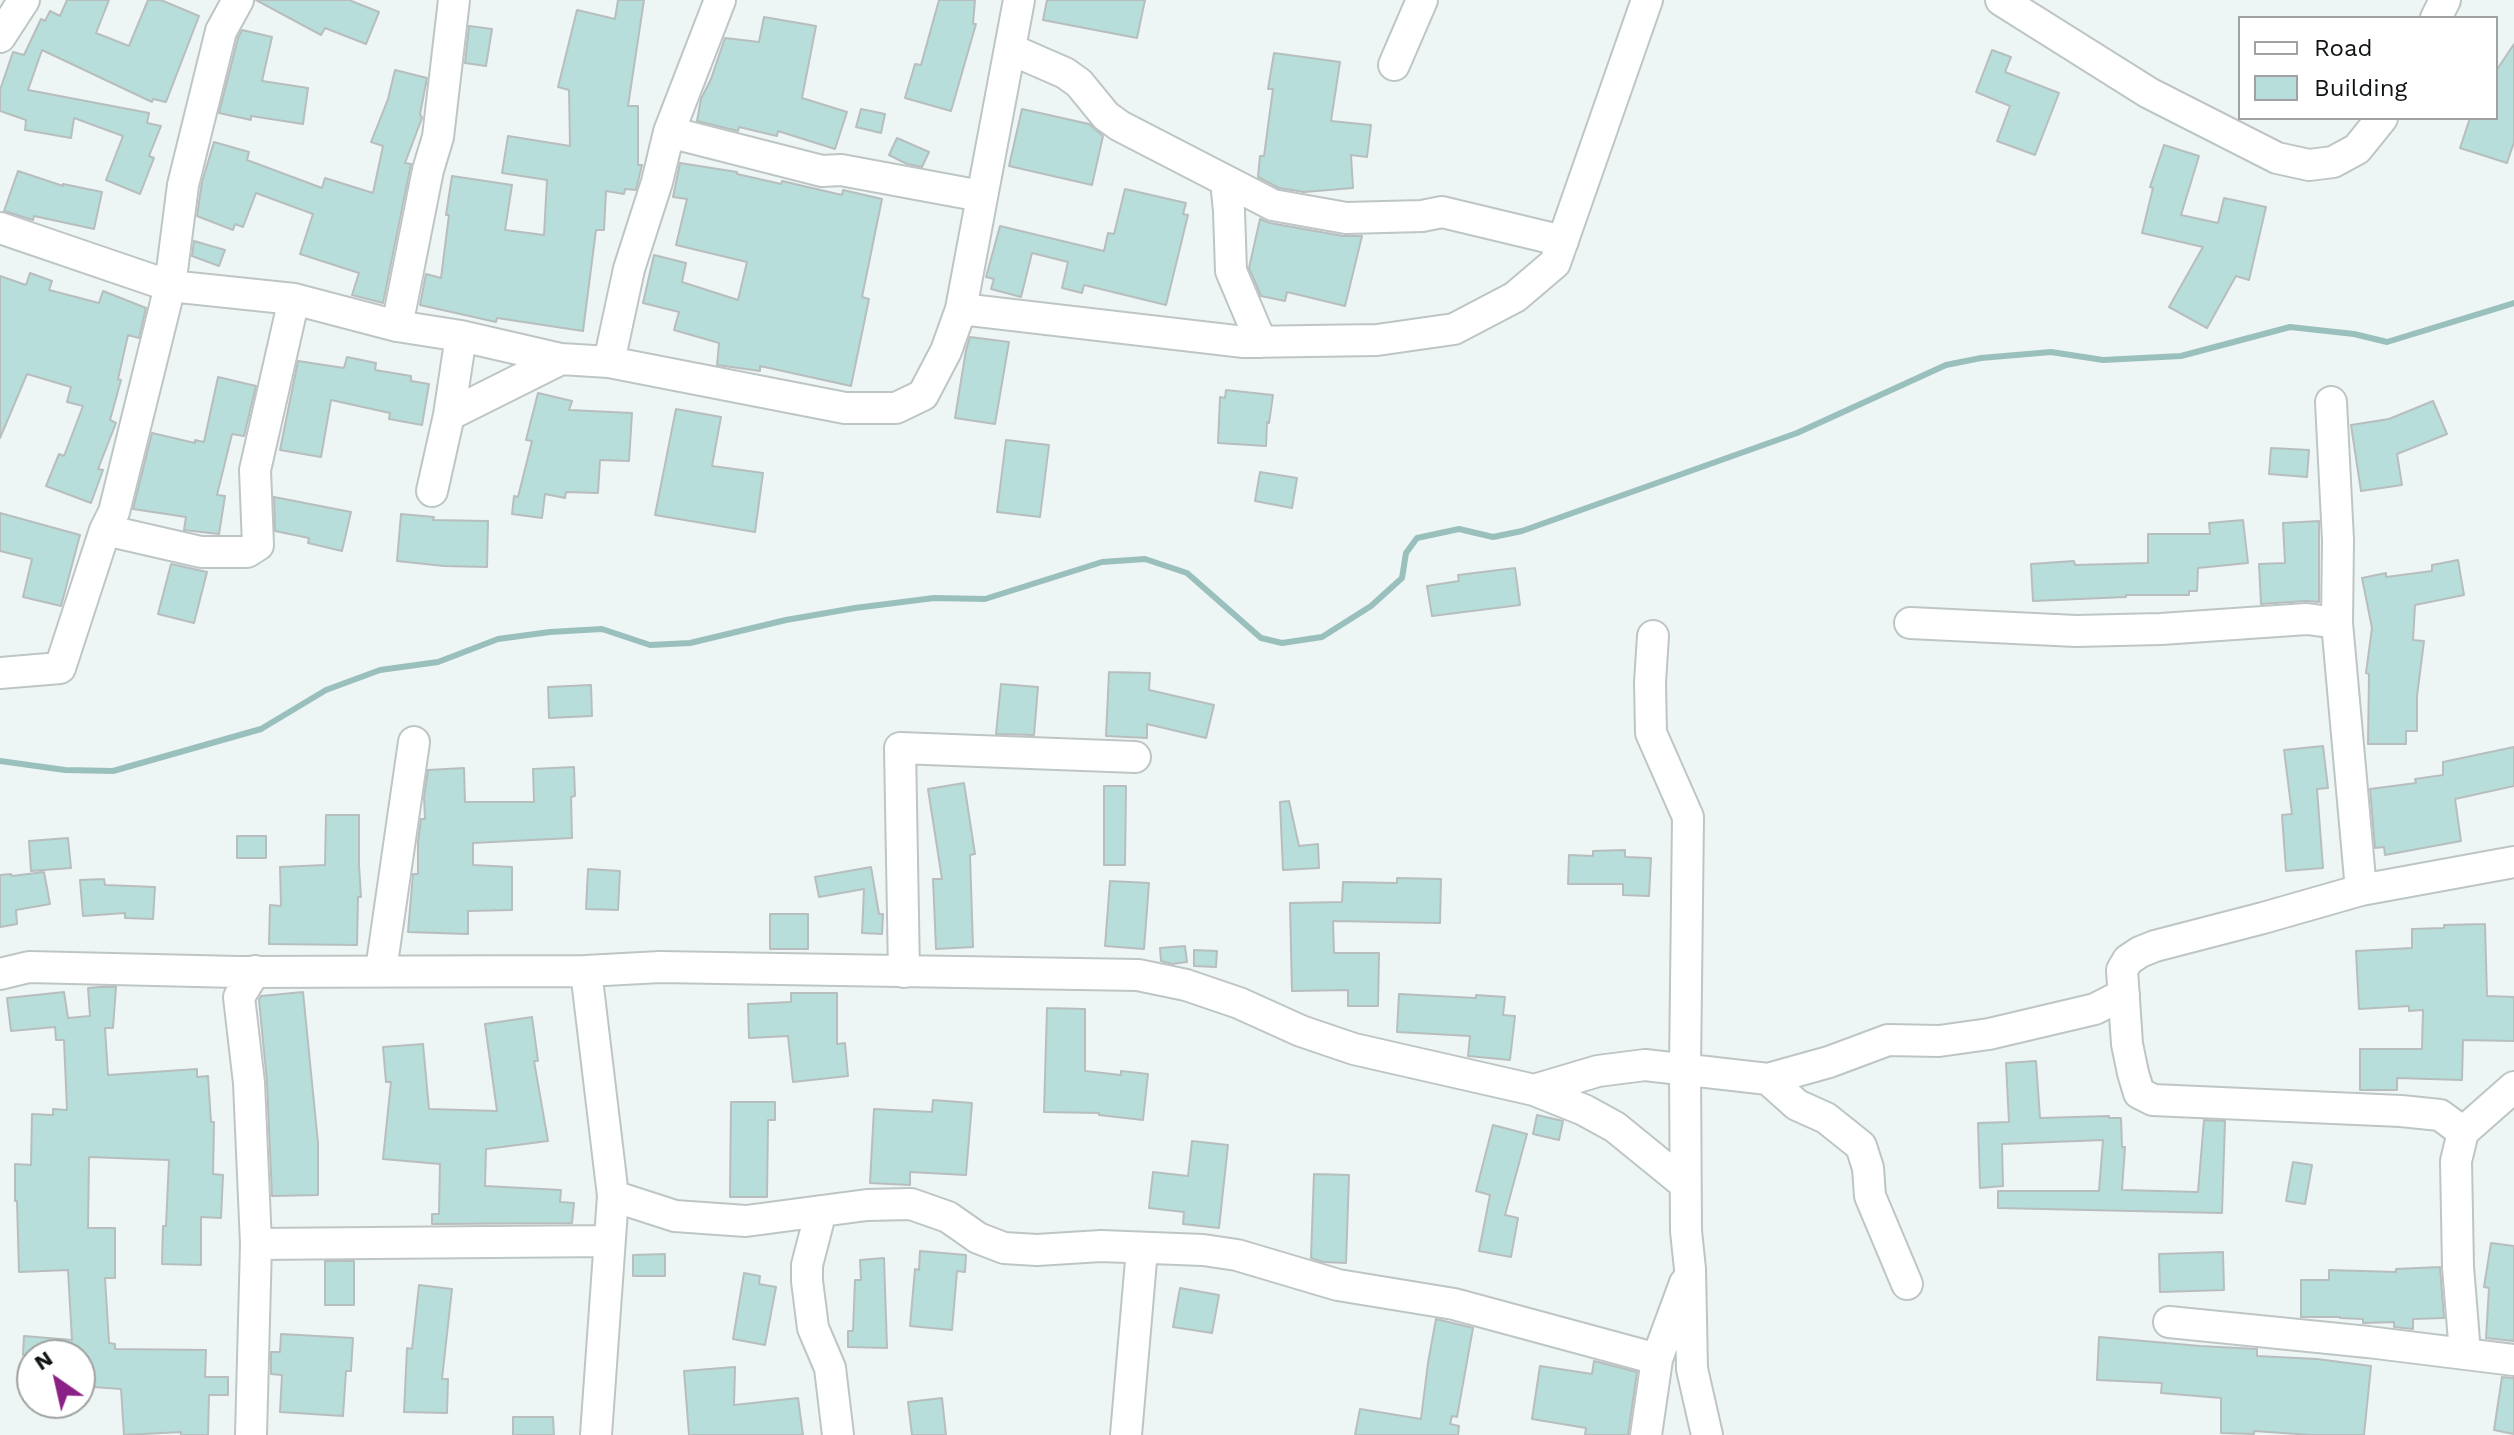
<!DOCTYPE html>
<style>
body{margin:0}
#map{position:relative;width:2514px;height:1435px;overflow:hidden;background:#eef5f5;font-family:"Work Sans",sans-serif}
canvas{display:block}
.legend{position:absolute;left:2238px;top:16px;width:260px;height:104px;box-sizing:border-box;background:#fff;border:2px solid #a0a1a1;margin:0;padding:10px 14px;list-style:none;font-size:24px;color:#111414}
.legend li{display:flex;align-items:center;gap:16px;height:40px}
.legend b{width:40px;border:2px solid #a0a1a1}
.north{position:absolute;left:16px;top:1339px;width:80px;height:80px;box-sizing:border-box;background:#fff;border:2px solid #a0a1a1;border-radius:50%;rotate:326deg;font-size:22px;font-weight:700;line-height:32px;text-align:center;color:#111414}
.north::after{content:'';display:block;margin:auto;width:28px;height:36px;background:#8b2186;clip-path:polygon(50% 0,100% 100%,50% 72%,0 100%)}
</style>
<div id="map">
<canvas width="2514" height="1435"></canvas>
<ul class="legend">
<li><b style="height:10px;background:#fff"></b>Road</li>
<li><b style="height:22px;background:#b7dedb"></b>Building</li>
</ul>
<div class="north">N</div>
</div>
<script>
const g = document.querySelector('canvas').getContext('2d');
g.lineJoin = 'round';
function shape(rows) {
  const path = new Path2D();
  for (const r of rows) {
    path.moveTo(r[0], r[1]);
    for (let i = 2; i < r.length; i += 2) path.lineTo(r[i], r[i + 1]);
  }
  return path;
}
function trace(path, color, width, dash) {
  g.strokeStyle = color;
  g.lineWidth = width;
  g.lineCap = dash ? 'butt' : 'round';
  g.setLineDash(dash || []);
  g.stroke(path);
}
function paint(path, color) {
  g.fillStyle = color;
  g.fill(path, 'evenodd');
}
const stream = shape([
 [0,761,65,770,113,771,261,729,326,690,380,670,438,662,498,639,550,632,602,629,650,645,690,643,786,620,855,608,934,598,985,599,1102,562,1145,559,1187,573,1261,638,1282,643,1322,637,1371,606,1402,578,1406,553,1417,538,1459,529,1493,537,1522,531,1797,433,1946,365,1981,358,2051,352,2103,360,2181,356,2290,327,2354,334,2387,342,2514,303]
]);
const building = shape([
 [67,0,109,0,96,33,129,46,148,0,161,0,199,16,166,102,153,99,152,102,42,50,28,90,149,113,147,123,161,126,149,156,154,158,140,194,106,180,123,136,74,118,71,138,25,130,26,120,0,111,0,90,13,52,24,55,41,19,45,21,50,11,60,16,67,0],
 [256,0,349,0,379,12,366,44,325,28,321,35,256,0],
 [618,0,644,0,628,106,638,106,638,165,642,165,636,190,625,189,624,194,606,191,604,230,596,230,583,331,497,318,496,322,420,305,426,274,441,278,449,215,446,215,452,176,512,185,505,230,544,235,547,180,502,173,508,136,570,146,569,90,558,87,577,10,615,19,618,0],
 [939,0,975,0,973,24,976,24,951,111,905,98,915,64,921,65,939,0],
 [1047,0,1145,0,1137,38,1043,20,1047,0],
 [764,17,816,26,802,98,847,112,835,149,778,131,777,136,739,127,738,131,697,121,701,99,711,79,725,38,759,42,764,17],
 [469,26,492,29,486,66,465,63,469,26],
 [242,30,272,37,262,81,308,88,303,124,251,116,251,120,219,113,238,38,242,30],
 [2514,44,2514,142,2507,163,2460,148,2470,118,2496,118,2496,71,2514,44],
 [1992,50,2011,57,2005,72,2059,93,2035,155,1997,141,2010,106,1976,92,1992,50],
 [1274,53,1340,62,1331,121,1371,125,1367,157,1351,155,1353,188,1304,192,1279,188,1258,177,1260,156,1264,156,1273,89,1268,89,1274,53],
 [395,70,427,78,420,114,422,118,405,163,411,164,383,303,352,295,359,273,300,254,313,214,256,193,243,227,235,224,233,230,197,216,202,182,214,142,249,152,247,160,322,188,325,178,373,193,383,146,371,142,388,99,395,70],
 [861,109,885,114,881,133,856,127,861,109],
 [1022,109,1089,124,1103,136,1092,185,1009,166,1022,109],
 [897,138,929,152,922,167,907,164,889,155,897,138],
 [2164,145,2199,156,2181,215,2218,223,2224,198,2266,207,2249,280,2236,276,2207,328,2169,307,2203,247,2142,233,2153,188,2150,187,2164,145],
 [680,163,737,172,737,174,781,184,782,181,842,195,843,190,882,199,862,297,869,299,851,386,760,366,760,371,717,365,719,343,674,330,679,312,643,303,654,255,686,263,682,282,738,300,747,262,676,245,687,199,673,197,680,163],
 [18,171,63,186,63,184,102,192,94,229,34,216,33,220,4,211,18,171],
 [1125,189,1186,203,1183,214,1188,215,1166,305,1084,285,1082,293,1062,288,1068,262,1032,253,1021,297,991,289,994,279,986,277,1000,226,1104,251,1108,233,1114,234,1125,189],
 [1260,219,1270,223,1343,236,1362,236,1345,306,1287,292,1285,301,1261,296,1249,268,1260,219],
 [194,241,225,250,219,266,192,256,194,241],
 [30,273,52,281,49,290,99,303,103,291,146,308,139,338,128,335,118,379,121,380,110,420,116,423,98,469,103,470,91,503,46,486,59,454,64,456,83,406,67,402,71,387,27,374,0,438,0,276,26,285,30,273],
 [970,337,1009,342,995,424,955,418,966,350,970,337],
 [347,357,376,363,375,370,411,376,411,381,429,384,422,425,389,419,390,413,331,400,321,457,280,450,298,361,344,368,347,357],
 [218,377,256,386,244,436,232,434,217,495,225,496,219,534,184,530,186,517,133,509,152,433,195,443,195,440,204,442,218,377],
 [1226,390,1273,395,1269,423,1267,422,1266,446,1218,443,1220,397,1225,398,1226,390],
 [538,393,572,401,569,410,632,413,629,461,600,460,598,493,566,492,565,498,545,494,542,518,512,514,514,496,518,497,532,441,526,440,538,393],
 [2433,401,2447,434,2397,454,2402,485,2361,491,2351,425,2389,419,2433,401],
 [676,409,721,417,712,466,763,473,755,532,655,515,676,409],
 [1006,440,1049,445,1040,517,997,512,1006,440],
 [2271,448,2309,450,2307,477,2269,474,2271,448],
 [1260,472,1297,478,1292,508,1255,501,1260,472],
 [274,497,351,512,342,551,308,543,309,538,275,531,274,497],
 [0,513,80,535,61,606,23,597,32,559,0,551,0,513],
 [401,514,434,517,433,520,488,521,487,567,444,566,397,561,401,514],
 [2243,520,2248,563,2198,568,2197,591,2189,591,2189,595,2126,595,2126,597,2033,601,2031,564,2074,561,2075,565,2148,563,2148,534,2210,534,2209,523,2243,520],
 [2319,521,2319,602,2306,601,2261,604,2259,564,2285,563,2283,523,2319,521],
 [2458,560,2464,595,2415,605,2413,640,2424,641,2417,696,2417,731,2406,731,2406,744,2368,744,2369,674,2366,673,2372,628,2362,578,2386,573,2386,577,2432,571,2432,565,2458,560],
 [171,564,207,572,194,623,158,614,171,564],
 [1515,568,1520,605,1432,616,1427,586,1459,581,1458,575,1515,568],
 [1109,672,1150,673,1149,690,1214,705,1206,738,1147,724,1147,738,1106,736,1109,672],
 [1001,684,1038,687,1034,735,996,734,1001,684],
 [591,685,592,716,549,718,548,687,591,685],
 [2323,746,2328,788,2317,789,2323,868,2286,871,2282,815,2292,814,2284,750,2323,746],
 [2514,747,2514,786,2455,799,2461,841,2385,855,2384,847,2375,848,2370,789,2416,783,2415,779,2443,775,2443,762,2514,747],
 [574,767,575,796,571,797,572,838,473,843,473,865,512,867,512,910,468,911,468,934,408,932,413,874,418,874,418,842,421,819,425,819,424,797,428,770,464,768,465,802,534,802,533,769,574,767],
 [964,783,975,854,970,855,973,947,936,949,933,879,942,879,928,789,964,783],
 [1104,786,1126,786,1125,865,1104,865,1104,786],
 [1289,801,1299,846,1318,844,1319,868,1283,870,1280,802,1289,801],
 [326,815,359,815,359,865,361,897,358,897,357,945,269,944,270,905,281,906,280,867,325,865,326,815],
 [237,836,266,836,266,858,237,858,237,836],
 [68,838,71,868,31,871,29,841,68,838],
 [1625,850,1625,857,1651,858,1649,896,1623,895,1623,884,1568,884,1569,855,1593,856,1593,851,1625,850],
 [871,867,879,914,883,914,882,934,862,933,864,889,819,897,815,877,871,867],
 [588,869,620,871,618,910,586,909,588,869],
 [44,872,50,904,16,910,17,924,0,927,0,875,11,874,12,876,44,872],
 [1397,878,1441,879,1440,923,1333,921,1334,953,1379,953,1378,1006,1348,1006,1348,990,1292,991,1290,903,1342,902,1343,882,1397,883,1397,878],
 [104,879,105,885,155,887,153,919,125,918,125,913,83,916,80,880,104,879],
 [1110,881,1149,883,1144,949,1105,946,1110,881],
 [770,914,808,914,808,949,770,949,770,914],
 [2485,924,2487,996,2514,997,2514,1041,2463,1040,2462,1080,2397,1078,2397,1090,2360,1090,2360,1049,2422,1049,2423,1010,2409,1011,2409,1006,2359,1009,2356,951,2412,948,2412,929,2444,928,2444,925,2485,924],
 [1185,946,1187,962,1172,964,1161,961,1160,948,1185,946],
 [1194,950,1217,951,1216,967,1194,966,1194,950],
 [99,987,116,987,113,1028,105,1028,108,1075,197,1069,197,1077,208,1076,211,1122,214,1122,213,1174,223,1175,221,1218,201,1217,201,1265,162,1264,163,1226,166,1226,169,1160,89,1157,88,1228,115,1228,115,1278,105,1278,109,1343,115,1344,115,1349,206,1350,205,1377,228,1377,228,1395,209,1395,208,1435,181,1435,181,1432,124,1435,121,1389,80,1386,80,1355,23,1355,24,1336,72,1340,68,1270,19,1272,17,1201,15,1201,15,1164,31,1165,32,1114,53,1115,53,1109,67,1110,64,1040,56,1040,55,1027,11,1031,7,998,64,992,68,1018,90,1016,88,988,99,987],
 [303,992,318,1143,318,1195,272,1196,267,1082,259,1000,261,996,303,992],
 [791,993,837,993,837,1044,845,1043,848,1076,793,1082,788,1036,749,1038,748,1004,791,1002,791,993],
 [1399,994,1476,998,1476,995,1505,997,1503,1015,1515,1016,1510,1060,1468,1056,1470,1036,1397,1032,1399,994],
 [1047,1008,1085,1009,1085,1071,1121,1075,1121,1071,1148,1074,1143,1120,1099,1115,1099,1113,1044,1112,1047,1008],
 [532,1017,538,1061,534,1061,548,1141,486,1149,485,1186,561,1190,560,1202,574,1203,572,1223,432,1224,432,1214,439,1214,440,1164,383,1159,391,1082,386,1082,383,1047,423,1044,429,1109,497,1111,485,1024,532,1017],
 [2036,1061,2040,1118,2109,1116,2109,1118,2121,1118,2122,1147,2125,1147,2122,1190,2198,1192,2204,1120,2225,1121,2222,1213,1998,1208,1998,1191,2099,1191,2103,1140,2002,1144,2003,1186,1980,1188,1978,1123,2009,1122,2006,1063,2036,1061],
 [933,1100,972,1103,966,1175,910,1172,910,1185,870,1183,874,1109,932,1112,933,1100],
 [731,1102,775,1102,775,1120,768,1120,767,1197,730,1197,731,1102],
 [1537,1115,1563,1121,1559,1140,1533,1134,1537,1115],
 [1493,1125,1527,1134,1505,1215,1518,1218,1511,1257,1479,1251,1490,1195,1476,1191,1493,1125],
 [1192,1141,1228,1145,1219,1228,1183,1224,1184,1212,1149,1208,1153,1172,1188,1176,1192,1141],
 [2293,1162,2312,1165,2305,1204,2286,1201,2293,1162],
 [1314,1174,1349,1175,1346,1263,1323,1262,1311,1258,1314,1174],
 [2491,1243,2514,1246,2514,1341,2486,1338,2489,1288,2484,1287,2491,1243],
 [920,1251,966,1255,965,1272,957,1271,952,1330,910,1326,915,1269,919,1270,920,1251],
 [2223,1252,2224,1290,2160,1292,2159,1254,2223,1252],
 [665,1254,665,1276,633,1276,633,1255,665,1254],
 [884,1258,887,1348,848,1347,848,1331,853,1331,855,1280,861,1280,860,1260,884,1258],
 [325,1261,354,1261,354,1305,325,1305,325,1261],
 [2440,1267,2444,1318,2413,1319,2413,1329,2394,1327,2394,1322,2363,1323,2363,1319,2340,1318,2340,1317,2301,1317,2301,1280,2329,1280,2329,1270,2396,1272,2396,1269,2440,1267],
 [744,1273,760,1276,759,1284,776,1287,765,1345,733,1339,744,1273],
 [419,1285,452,1289,442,1379,448,1379,447,1413,404,1412,407,1348,412,1349,419,1285],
 [1180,1288,1219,1295,1212,1333,1173,1327,1180,1288],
 [1436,1319,1473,1328,1457,1417,1452,1416,1450,1424,1459,1426,1458,1435,1355,1435,1360,1409,1421,1419,1428,1363,1436,1319],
 [281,1334,353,1338,351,1371,346,1371,343,1416,280,1412,282,1375,271,1374,271,1352,280,1352,281,1334],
 [2099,1337,2200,1346,2257,1349,2257,1356,2317,1359,2371,1366,2364,1435,2311,1435,2254,1431,2254,1434,2221,1433,2221,1398,2161,1393,2162,1383,2097,1380,2099,1337],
 [1594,1361,1637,1372,1628,1435,1585,1435,1586,1428,1532,1419,1540,1366,1592,1374,1594,1361],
 [735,1367,734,1405,798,1398,803,1435,689,1435,684,1371,735,1367],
 [2502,1377,2514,1378,2514,1434,2494,1430,2502,1377],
 [942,1398,946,1435,912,1435,908,1402,942,1398],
 [513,1417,553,1417,554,1435,513,1435,513,1417]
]);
const minor = shape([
 [2001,0,2149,93,2277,158,2309,165,2333,162,2357,149,2382,118],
 [2436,18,2445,0],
 [0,37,24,0],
 [1010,49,1065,73,1079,83,1106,116,1120,126,1273,205,1346,218,1422,216,1442,212,1563,241],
 [1394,65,1422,0],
 [669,132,822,171,841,170,981,196],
 [1226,181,1229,211,1231,271,1261,342],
 [0,228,170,286,294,299,397,326,461,336,561,359,609,362,845,408,896,408,923,395,946,351,961,309,1019,0],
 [961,309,1244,342,1377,340,1454,329,1515,297,1555,263,1647,0],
 [397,326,428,170,438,137,454,0],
 [609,362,629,269,657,182,669,132,720,0],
 [2331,402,2338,540,2337,623],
 [449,415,561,359],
 [432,491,449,415,461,336],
 [105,530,201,552,247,552,258,545,255,470,294,299],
 [1910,623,2076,631,2161,629,2307,619,2337,623,2361,890],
 [1653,636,1650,682,1651,733,1688,817,1685,1069,1686,1231,1690,1269,1692,1369,1707,1435],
 [0,673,60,668,105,530,114,512,170,286,183,185,221,31,238,0],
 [381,970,414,742],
 [586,971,613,1196,596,1435],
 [904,972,900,748,1135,757],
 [0,974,29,967,238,972,586,971,660,967,1138,975,1186,985,1239,1003,1301,1031,1354,1049,1534,1090,1584,1110,1615,1127,1685,1184],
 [1768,1079,1797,1105,1826,1118,1861,1146,1868,1168,1870,1196,1907,1284],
 [1534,1090,1598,1071,1645,1065,1768,1079,1829,1062,1888,1040,1939,1041,1989,1034,2095,1009,2124,994],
 [2463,1132,2440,1115,2401,1111,2153,1100,2139,1093,2133,1073,2127,1044,2122,970,2128,960,2140,952,2155,946,2263,918,2361,890,2514,862],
 [613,1196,675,1216,746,1221,867,1205,911,1204,948,1217,978,1238,1004,1248,1037,1250,1101,1246,1203,1250,1237,1255,1338,1285,1454,1304,1657,1359],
 [821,1211,807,1265,807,1281,813,1328,830,1368,838,1435],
 [256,1244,609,1241],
 [2169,1322,2368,1342,2514,1360],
 [2465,1353,2458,1267,2456,1161,2463,1132,2514,1087],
 [251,1435,256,1244,249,1083,239,997,255,971],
 [1126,1435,1142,1249],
 [1646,1435,1657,1359,1685,1283]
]);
trace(stream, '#9ac0bd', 6);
paint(building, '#b7dedb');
trace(building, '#b7bebd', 2);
trace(minor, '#bec6c5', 34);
trace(minor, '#fff', 30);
</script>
